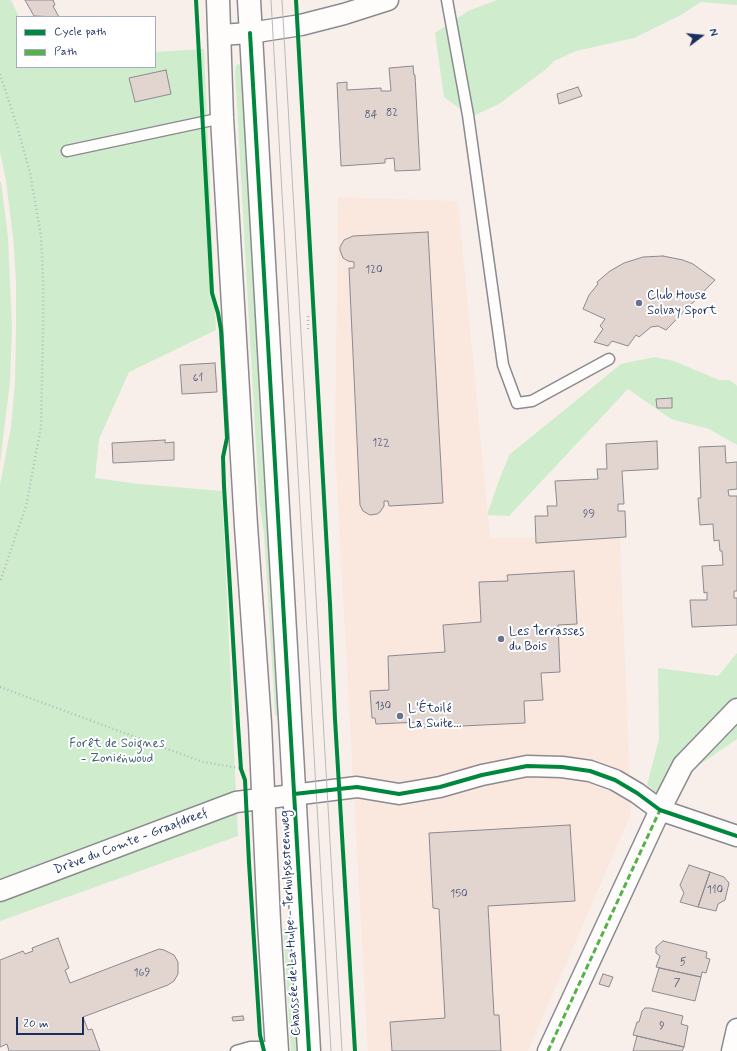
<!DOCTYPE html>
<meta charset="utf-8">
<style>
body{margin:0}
#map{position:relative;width:737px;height:1051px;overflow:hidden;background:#f8efeb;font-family:Mynerve,sans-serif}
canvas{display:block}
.legend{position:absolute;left:16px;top:16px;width:140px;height:52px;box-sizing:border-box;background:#fff;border:1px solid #a4acbf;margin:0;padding:5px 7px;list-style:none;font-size:12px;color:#1b2f5e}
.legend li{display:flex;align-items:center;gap:8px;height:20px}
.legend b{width:20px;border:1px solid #a4acbf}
.north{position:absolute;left:681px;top:16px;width:40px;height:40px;-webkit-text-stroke:3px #fff;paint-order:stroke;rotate:74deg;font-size:11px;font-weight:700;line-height:16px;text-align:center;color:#1b2f5e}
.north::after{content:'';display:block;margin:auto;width:14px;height:18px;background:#1b2f5e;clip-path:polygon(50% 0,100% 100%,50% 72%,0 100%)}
.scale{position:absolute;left:16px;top:1017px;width:68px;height:18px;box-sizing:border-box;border:2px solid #1b2f5e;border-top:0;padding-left:5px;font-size:12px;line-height:14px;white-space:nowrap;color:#1b2f5e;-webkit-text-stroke:3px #fff;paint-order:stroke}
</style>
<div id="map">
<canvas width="737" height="1051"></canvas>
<ul class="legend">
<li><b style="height:5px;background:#00873e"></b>Cycle path</li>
<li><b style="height:5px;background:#55b248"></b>Path</li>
</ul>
<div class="north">N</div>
<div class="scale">20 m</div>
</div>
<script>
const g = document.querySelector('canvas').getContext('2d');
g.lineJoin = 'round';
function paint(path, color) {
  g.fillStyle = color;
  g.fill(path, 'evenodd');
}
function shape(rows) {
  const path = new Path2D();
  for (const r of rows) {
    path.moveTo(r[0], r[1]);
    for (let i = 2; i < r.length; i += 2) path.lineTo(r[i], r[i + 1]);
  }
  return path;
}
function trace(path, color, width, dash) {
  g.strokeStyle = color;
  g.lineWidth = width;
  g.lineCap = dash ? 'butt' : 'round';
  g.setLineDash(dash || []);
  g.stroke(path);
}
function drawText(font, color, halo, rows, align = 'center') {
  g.font = font + ' Mynerve,sans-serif';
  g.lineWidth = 4;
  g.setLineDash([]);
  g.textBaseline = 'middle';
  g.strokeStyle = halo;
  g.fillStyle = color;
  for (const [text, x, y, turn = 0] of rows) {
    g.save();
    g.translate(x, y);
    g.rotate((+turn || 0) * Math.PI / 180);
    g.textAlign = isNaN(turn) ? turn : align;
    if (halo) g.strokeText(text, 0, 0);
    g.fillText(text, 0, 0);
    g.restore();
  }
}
const built = shape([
 [338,197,458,201,490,538,620,537,631,814,528,1051,368,1051,335,450]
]);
const green = shape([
 [0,0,11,0,19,17,17,17,17,67,155,67,155,52,204,49,216,330,129,372,99,439,95,478,139,484,222,491,238,836,0,921,0,485,11,427,15,382,16,329,16,280,13,237,6,181,0,152],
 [497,0,737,0,737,5,701,2,681,15,634,38,576,51,554,61,545,70,499,104,471,117,444,97,435,33,468,11],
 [239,64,242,66,279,714,277,716,276,716,275,712,264,534,259,499,235,71,236,65],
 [0,182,1,182,8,237,12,329,10,382,0,463],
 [654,357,674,361,719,380,730,380,737,386,737,445,709,429,671,419,628,389,509,516,487,515,498,483,509,455,621,364],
 [737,653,737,739,657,794,647,785,659,739,658,668,718,676],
 [292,928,299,1051,291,1051,283,929]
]);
const building = shape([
 [25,0,53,0,55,5,53,6,59,17,34,16,25,0],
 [413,66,414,75,415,75,420,170,395,171,394,158,385,159,385,163,341,166,337,83,347,82,347,90,381,88,381,91,391,91,389,68,413,66],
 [166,70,171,94,135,102,129,78,166,70],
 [578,87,582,96,559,104,557,94,578,87],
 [428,232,443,503,389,506,388,501,384,501,384,506,380,512,377,514,370,515,363,511,360,505,349,268,354,268,354,262,348,261,343,258,340,250,340,247,344,240,353,236,428,232],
 [663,256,683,260,693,264,715,280,666,330,658,326,651,327,639,337,636,335,628,346,612,341,608,346,594,342,603,329,600,326,605,319,583,309,589,295,598,284,597,282,610,271,624,263,643,257,663,256],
 [215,363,217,392,182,394,180,365,215,363],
 [672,398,672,408,657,408,656,399,672,398],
 [165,440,165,443,174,442,174,460,113,463,112,443,165,440],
 [657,441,658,469,622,471,624,504,618,504,618,511,625,511,626,537,536,543,535,516,548,516,547,506,557,506,555,481,598,479,597,469,607,469,606,444,657,441],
 [725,446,726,463,737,462,737,489,728,490,729,496,737,496,737,591,734,591,734,598,737,598,737,625,692,627,690,600,707,600,707,592,704,593,702,566,723,565,722,551,720,551,719,540,714,541,713,524,700,525,698,498,701,498,699,447,725,446],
 [574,571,577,624,558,625,560,672,541,673,543,700,524,701,525,723,420,728,420,722,376,724,375,718,372,718,370,691,389,690,388,656,445,652,443,625,481,622,479,582,508,581,507,575,574,571],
 [570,825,575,901,488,906,494,1015,499,1015,501,1051,392,1051,390,1022,445,1018,439,909,433,908,429,833,570,825],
 [689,865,710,872,698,907,680,902,684,893,680,885,689,865],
 [710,872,724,877,729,883,725,900,718,904,716,911,698,907,710,872],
 [58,938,69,968,65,970,70,983,159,949,164,950,174,955,178,962,178,974,174,981,168,985,83,1017,88,1030,92,1029,100,1051,9,1051,7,1044,0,1047,0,960,23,951,25,954,33,951,32,948,58,938],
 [663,941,707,952,706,958,710,959,706,973,702,972,701,977,656,967,660,956,656,953,656,947,663,941],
 [659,968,701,977,695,1001,652,991,659,968],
 [603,974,613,977,609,987,599,984,603,974],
 [645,1008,650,1008,683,1016,681,1024,688,1026,684,1047,633,1035,637,1022,639,1022,642,1011,645,1008],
 [243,1016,244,1020,233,1021,232,1017,243,1016],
 [637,1036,684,1047,682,1051,633,1051,637,1036]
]);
const path = shape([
 [298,47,330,604,335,719],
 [0,74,17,126,30,173,41,236,43,278,43,330,41,427,26,506,0,582],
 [308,316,308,330],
 [0,687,203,762,239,768]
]);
const lane = shape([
 [447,0,468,115,503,365,517,403,532,401,609,359],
 [67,151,222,118],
 [236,1051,250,1047,277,1047]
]);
const street = shape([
 [220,35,250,33,301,25,344,14,388,0],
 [0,891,236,802,357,787,399,794,440,787,482,775,527,766,562,767,590,771,615,780,637,793,660,810,737,836],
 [548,1051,660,810,683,765,737,709],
 [732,1051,737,1029]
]);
const primary = shape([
 [218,0,222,118,246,526,260,724,269,922,277,1051],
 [249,0,309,1051]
]);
const tram = shape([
 [271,0,331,1051],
 [282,0,342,1051]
]);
const quiet = shape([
 [548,1051,660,810]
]);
const cycleway = shape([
 [196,0,212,293,218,313,221,330,227,438,223,457,224,486,238,725,241,769,245,780,249,863,260,1035,264,1051],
 [296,0,330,604,335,719,355,1051],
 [250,33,309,1051],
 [294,794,357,787,399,794,440,787,482,775,527,766,562,767,590,771,615,780,637,793,660,810,737,836]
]);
const markers = [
 [639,303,4,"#68728f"],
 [501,639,4,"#68728f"],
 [400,716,4,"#68728f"]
];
const numberNames = [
 ["82",392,114],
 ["84",371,116],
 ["120",374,271],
 ["61",198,379],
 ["122",381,444],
 ["99",589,515],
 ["130",383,707],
 ["110",715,891],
 ["150",459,895],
 ["5",683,963],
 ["169",142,974],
 ["7",677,984],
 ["9",662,1027]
];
const poiNames = [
 ["Club House",647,296],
 ["Solvay Sport",647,311],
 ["Les Terrasses",509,632],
 ["du Bois",509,647],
 ["L'Étoilé",408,709],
 ["La Suite...",408,724]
];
const parkNames = [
 ["Forêt de Soignes",117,744],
 ["- Zoniënwoud",117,759]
];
const streetNames = [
 ["Drève du Comte - Graafdreef",131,842,-21],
 ["Chaussée de La Hulpe - Terhulpsesteenweg",291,923,-93]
];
paint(built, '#fae7de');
paint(green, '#cfedcc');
paint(building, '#e2d5d0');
trace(building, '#8b8a91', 1);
trace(lane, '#8b8a91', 13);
trace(street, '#8b8a91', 23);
trace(primary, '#8b8a91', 25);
trace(path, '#b8b9be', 2.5, [1, 3]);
trace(lane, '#fefdfc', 10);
trace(street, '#fefdfc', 20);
trace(primary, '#fefdfc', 22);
trace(tram, '#b8b9be', 1);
trace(quiet, '#55b248', 3, [6, 3]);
trace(cycleway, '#00873e', 4);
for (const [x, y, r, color] of markers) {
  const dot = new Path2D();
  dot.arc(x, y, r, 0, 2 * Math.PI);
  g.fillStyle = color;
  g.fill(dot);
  trace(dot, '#fff', 1.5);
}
drawText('11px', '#4f5a7c', null, numberNames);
drawText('13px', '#1b2f5e', '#fff', poiNames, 'left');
drawText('13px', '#405e73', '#fff', parkNames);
drawText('13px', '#1b2f5e', '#fff', streetNames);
</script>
